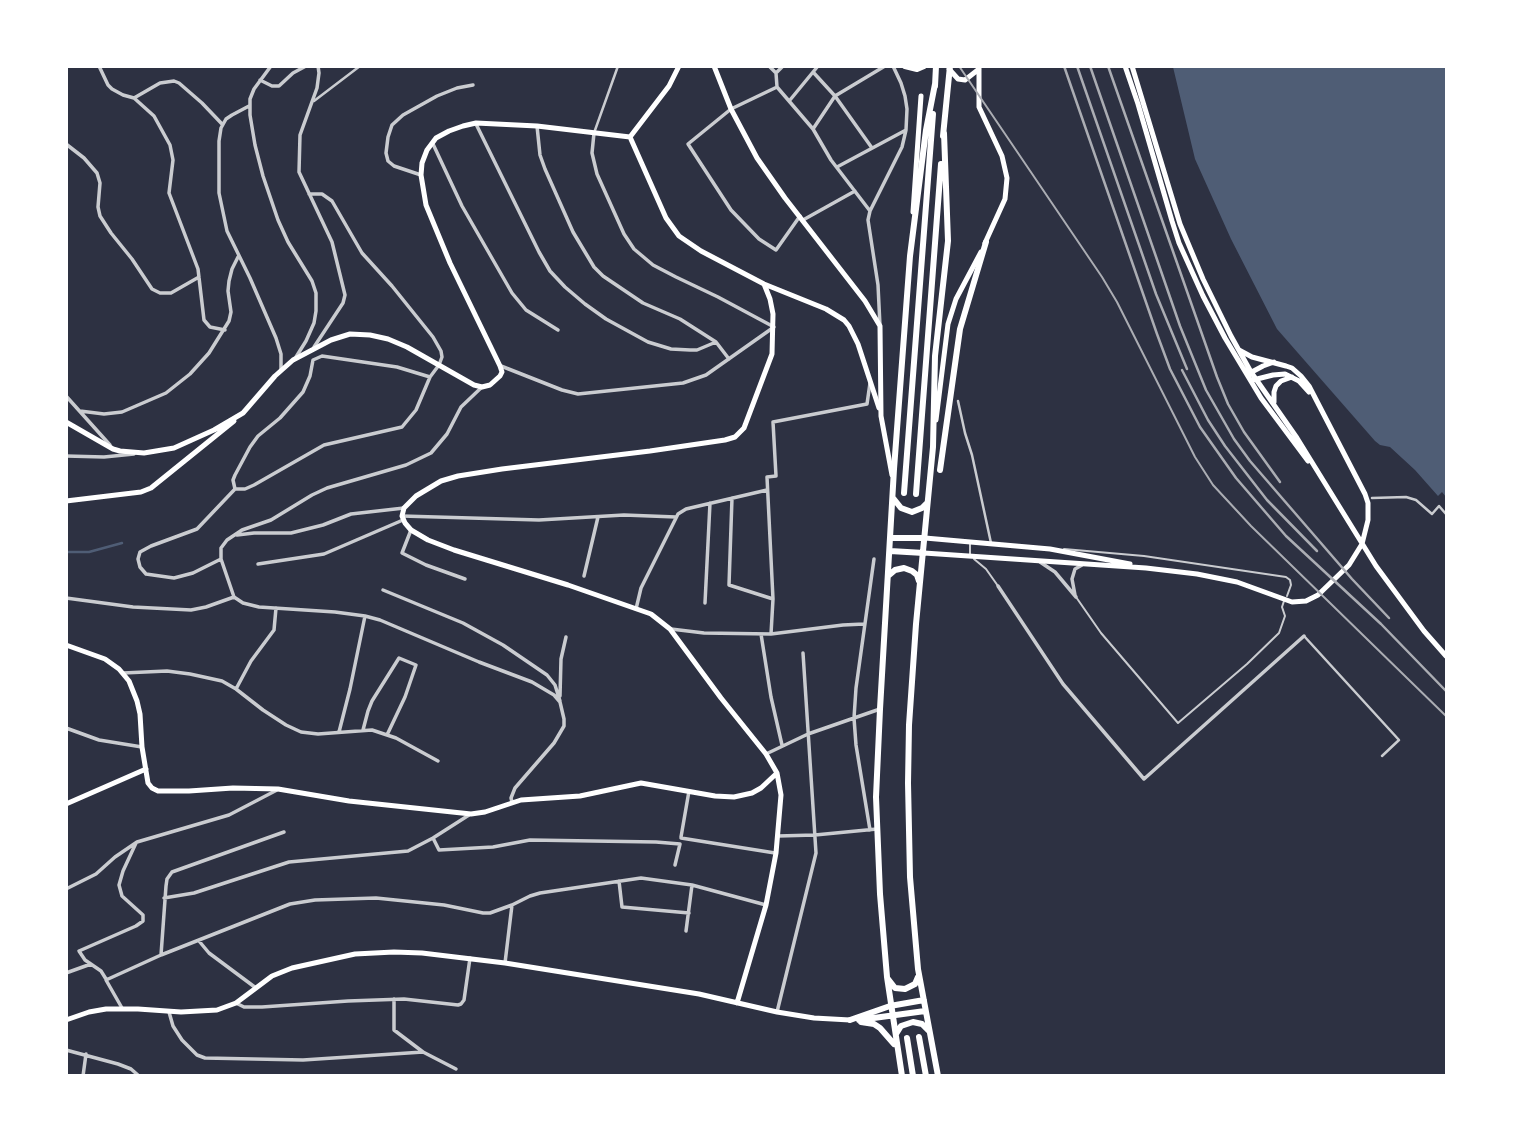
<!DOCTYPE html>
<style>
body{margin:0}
#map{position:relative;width:1513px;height:1142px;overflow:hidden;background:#2d3142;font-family:Cabin,sans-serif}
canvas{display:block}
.frame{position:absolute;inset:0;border:68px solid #fff;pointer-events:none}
</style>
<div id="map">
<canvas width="1513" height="1142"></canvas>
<div class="frame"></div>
</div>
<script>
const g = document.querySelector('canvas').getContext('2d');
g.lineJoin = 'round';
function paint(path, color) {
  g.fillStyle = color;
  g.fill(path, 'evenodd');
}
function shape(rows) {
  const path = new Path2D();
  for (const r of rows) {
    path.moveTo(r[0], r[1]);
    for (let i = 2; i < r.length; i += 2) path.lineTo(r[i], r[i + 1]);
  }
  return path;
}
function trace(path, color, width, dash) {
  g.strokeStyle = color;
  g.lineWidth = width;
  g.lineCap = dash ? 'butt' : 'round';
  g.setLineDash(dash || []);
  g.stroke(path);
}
const water = shape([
 [1173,67,1446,67,1446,497,1442,492,1438,496,1415,470,1390,447,1380,445,1375,441,1277,329,1231,239,1195,159]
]);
const stream = shape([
 [66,552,89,552,122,543]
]);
const service = shape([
 [1064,549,1144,556,1286,577,1290,580,1291,585,1287,596],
 [970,555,970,543],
 [974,559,986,569,998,586],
 [1076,597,1101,633,1178,723,1247,664,1279,633,1285,616,1282,607,1284,601]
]);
const pedestrian = shape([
 [314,101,360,66],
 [594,133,618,66],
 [958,401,965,433,972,455,991,543],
 [1372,498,1406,497,1416,500,1432,514,1439,506,1446,514],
 [1304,636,1399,740,1382,756]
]);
const minor = shape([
 [99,66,108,85,112,89,123,95,134,98,160,83,174,81,179,83,202,103,222,124],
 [271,66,254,89,250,99,250,115,255,145,263,176,278,220,288,242,312,281,316,293,316,311,314,323,306,341,296,357],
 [769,66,776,73],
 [813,72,835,96,872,148],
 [776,73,777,87],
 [776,73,783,66],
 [260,80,272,86,279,86,293,73,306,66],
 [777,87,731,109,688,144,731,210,759,239,776,250,800,216],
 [777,87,813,129,831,160,870,211],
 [134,98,154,116,170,145,173,160,169,193,198,269,204,320,210,327,225,330],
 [790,100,818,66],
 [249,106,232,115,226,119,221,128,219,141,219,193,227,231,250,278,276,338,281,354,281,369],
 [476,124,539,252,550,271,565,287,585,304,606,319,648,342,671,349,690,350,697,350,716,342,729,359],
 [537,126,540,155,545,169,573,232,594,267,603,276,643,303,680,319,716,342],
 [813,129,835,96,885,66],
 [66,144,84,158,97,173,100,183,98,207,100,216,111,233,132,259,152,289,160,293,171,293,199,277],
 [433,144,462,206,512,293,526,310,558,330],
 [837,167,906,130],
 [421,175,394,166,388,161,386,153,388,137,392,125,403,115,437,96,457,88,473,85],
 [803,220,855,191],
 [880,326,878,285,868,220,870,211,902,147,906,130,907,109,905,96,901,83,893,66],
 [314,347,343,303,345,295,332,242,299,172,300,135,317,88,319,73,318,66],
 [501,366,562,390,578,394,683,383,706,375,774,327,718,297,676,277,653,265,634,249,624,234,597,174,592,153,594,133],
 [482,387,461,407,447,434,431,453,406,465,327,488,312,495,271,520,242,530,227,540,221,548,221,559,234,597,243,603,259,607,335,612,365,616,380,620,479,662,532,682,554,695,560,702,564,719,564,726,554,743,515,788,511,798,512,802],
 [66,396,110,445],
 [80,411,104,414,122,412,166,393,190,374,209,353,229,321,231,312,228,291,229,281,232,269,238,257],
 [66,456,104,457,134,454],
 [235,489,245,489,254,485,324,445,402,427,416,410,430,377,439,365,442,357,441,351,433,337,392,286,362,253,332,201,322,194,309,194],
 [235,489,233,480,235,475,250,447,258,436,280,418,303,392,310,376,313,360,322,356,397,367,430,377],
 [732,498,729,585,773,599],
 [402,516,539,520,624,515,676,517],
 [411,530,402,553,426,565,465,579],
 [237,535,254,533,291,533,323,525,351,514,404,508],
 [221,559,193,573,174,578,146,574,140,567,138,559,140,552,151,546,197,529,235,489],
 [1040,562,1055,572,1076,597],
 [258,564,324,554,403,520],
 [584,576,598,517],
 [998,586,1063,684,1144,779,1304,636],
 [383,590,463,623,503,645,547,675,555,685,560,701],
 [1075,595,1072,579,1075,569,1082,565],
 [66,598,133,607,191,610,206,607,234,597],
 [705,603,710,503],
 [636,609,641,588,678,514,686,509,767,490],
 [671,629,704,633,771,634,843,625,864,624],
 [761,634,771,697,782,745],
 [771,634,773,599,767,477,776,476,773,422,867,404,870,383],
 [123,673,167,671,190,674,222,681,236,689,263,710,286,725,301,732,318,734,372,730,396,738,438,761],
 [236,689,251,661,274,630,276,608],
 [560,696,561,659,566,637],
 [66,728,99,740,142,747],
 [363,730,368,711,372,701,399,658,416,665,405,697,387,735],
 [339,732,350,689,365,616],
 [766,754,808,734,880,709],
 [870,830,856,745,854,718,856,688,874,559],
 [778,836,815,835,877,829],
 [681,837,689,791],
 [433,838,439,850,493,847,530,840,656,842,680,844],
 [681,838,775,853],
 [675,865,680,844],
 [619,881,622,907,689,913],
 [66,889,96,874,115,857,137,842,229,815,277,790],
 [164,898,194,893,289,862,408,851,433,838,469,815],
 [686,931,692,885],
 [199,941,209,953,256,988],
 [161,955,166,886,167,879,172,872,284,832],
 [505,963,512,905,530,896,540,893,641,878,692,885,766,905],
 [66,973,91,964],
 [106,979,101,971,85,960,79,951,136,926,143,921,143,915,122,896,119,885,123,871,136,843],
 [394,999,394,1030,423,1052],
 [236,1003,244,1007,262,1007,348,1001,404,999,458,1005,461,1004,464,1000,470,958],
 [122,1008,106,980,161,955,290,904,315,900,376,898,444,905,483,913,490,913,512,905],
 [169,1012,173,1026,182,1040,197,1055,205,1058,303,1060,423,1052,456,1069],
 [777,1012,816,853,803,653],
 [66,1050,118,1064,131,1069,139,1076],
 [83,1076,86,1054]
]);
const secondary = shape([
 [1125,66,1138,104,1172,221,1179,243,1203,296,1225,338,1261,398,1308,461],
 [1132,66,1180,224,1203,279,1231,336,1251,372,1297,438,1376,566,1424,631,1446,656],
 [630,137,666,218,679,236,701,251,764,284,826,309,844,320,849,326,858,344,879,408],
 [630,137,669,86,679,66],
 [1248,374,1263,366,1274,362],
 [1253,380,1273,375,1285,374,1299,381,1309,392],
 [1274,402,1274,392,1276,386,1281,381,1292,377],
 [66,422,113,449,120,451,144,453,174,448,214,430,243,413,275,376,293,360,331,340,350,334,370,335,388,339,407,347,474,385,482,387,490,385,500,376,502,372,500,366,450,263,426,205,421,175,422,163,427,150,436,138,449,131,463,126,476,123,537,126,630,137],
 [66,501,141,492,151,488,234,421],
 [925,538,1050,549,1130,564],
 [924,553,1146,568,1197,574,1237,582,1292,602,1306,601,1318,595,1349,565,1362,544,1368,520,1368,503,1365,494,1309,386,1301,376,1292,368,1286,366,1252,357,1239,350],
 [66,645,105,659,119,669,129,681,137,701,140,714,142,747,148,783,152,788,158,791,189,791,233,788,278,789,349,801,471,814,485,812,521,800,580,796,641,783,715,796,734,797,752,793,761,788,777,773],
 [66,804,146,769],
 [737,1003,766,905,776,853,781,795,777,773,766,754,721,698,670,629,651,614,568,585,454,550,428,540,411,530,405,523,402,516,404,508,416,496,441,481,458,476,502,469,650,451,725,440,735,437,744,428,772,354,773,314,770,299,764,284],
 [66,1020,89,1012,106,1009,138,1009,181,1012,217,1010,236,1003,272,976,292,968,355,954,394,952,422,953,505,963,699,994,777,1012,814,1018,850,1020]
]);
const primary = shape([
 [714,66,731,109,757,158,785,198,865,301,880,326,881,416,892,475],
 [979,66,979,107,1002,156,1007,178,1005,199,985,243],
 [949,69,958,79,965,80,979,69],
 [913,212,921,96],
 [936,420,948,324,956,299,981,252]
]);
const trunk = shape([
 [905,66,917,69,924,66],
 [935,86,936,66],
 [943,136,950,66],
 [940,470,960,329,986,242],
 [904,493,933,114],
 [916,494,941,164],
 [893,498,901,508,912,512,922,508,927,503],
 [890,538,925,538],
 [890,551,924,553],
 [888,576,895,570,904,568,912,571,917,575,919,581],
 [888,979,895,988,905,989,915,984,918,977],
 [850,1020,890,1006,924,1000],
 [859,1020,925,1011],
 [861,1022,874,1024,880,1028,894,1044],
 [896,1034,901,1026,913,1022,922,1024,929,1031],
 [919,1037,926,1076],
 [907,1038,913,1076],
 [902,1076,887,977,880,894,876,797,880,709,894,469,910,256,926,130,935,84],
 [938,1076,918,969,910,877,908,783,909,725,916,624,933,447,935,356,948,241,944,133]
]);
const tram = shape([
 [959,66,1102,277,1117,302,1195,457,1213,485,1251,526,1446,716]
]);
const rail = shape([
 [1064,66,1157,334,1170,369,1200,427,1236,478,1286,536,1381,624,1446,691],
 [1077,66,1156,294,1187,369],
 [1090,66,1180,326,1206,390,1234,439,1250,461,1352,579,1389,618],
 [1108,66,1217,377,1228,404,1244,432,1280,482],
 [1182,370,1208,420,1225,446,1267,500,1317,551]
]);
paint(water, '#4f5d75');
trace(stream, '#4f5d75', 2.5);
trace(service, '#caccd0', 2);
trace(pedestrian, '#caccd0', 2.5);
trace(minor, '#caccd0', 3.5);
trace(secondary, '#fff', 5);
trace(primary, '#fff', 5);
trace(trunk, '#fff', 6);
trace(tram, '#abadb3', 2);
trace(rail, '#abadb3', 2.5);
</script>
